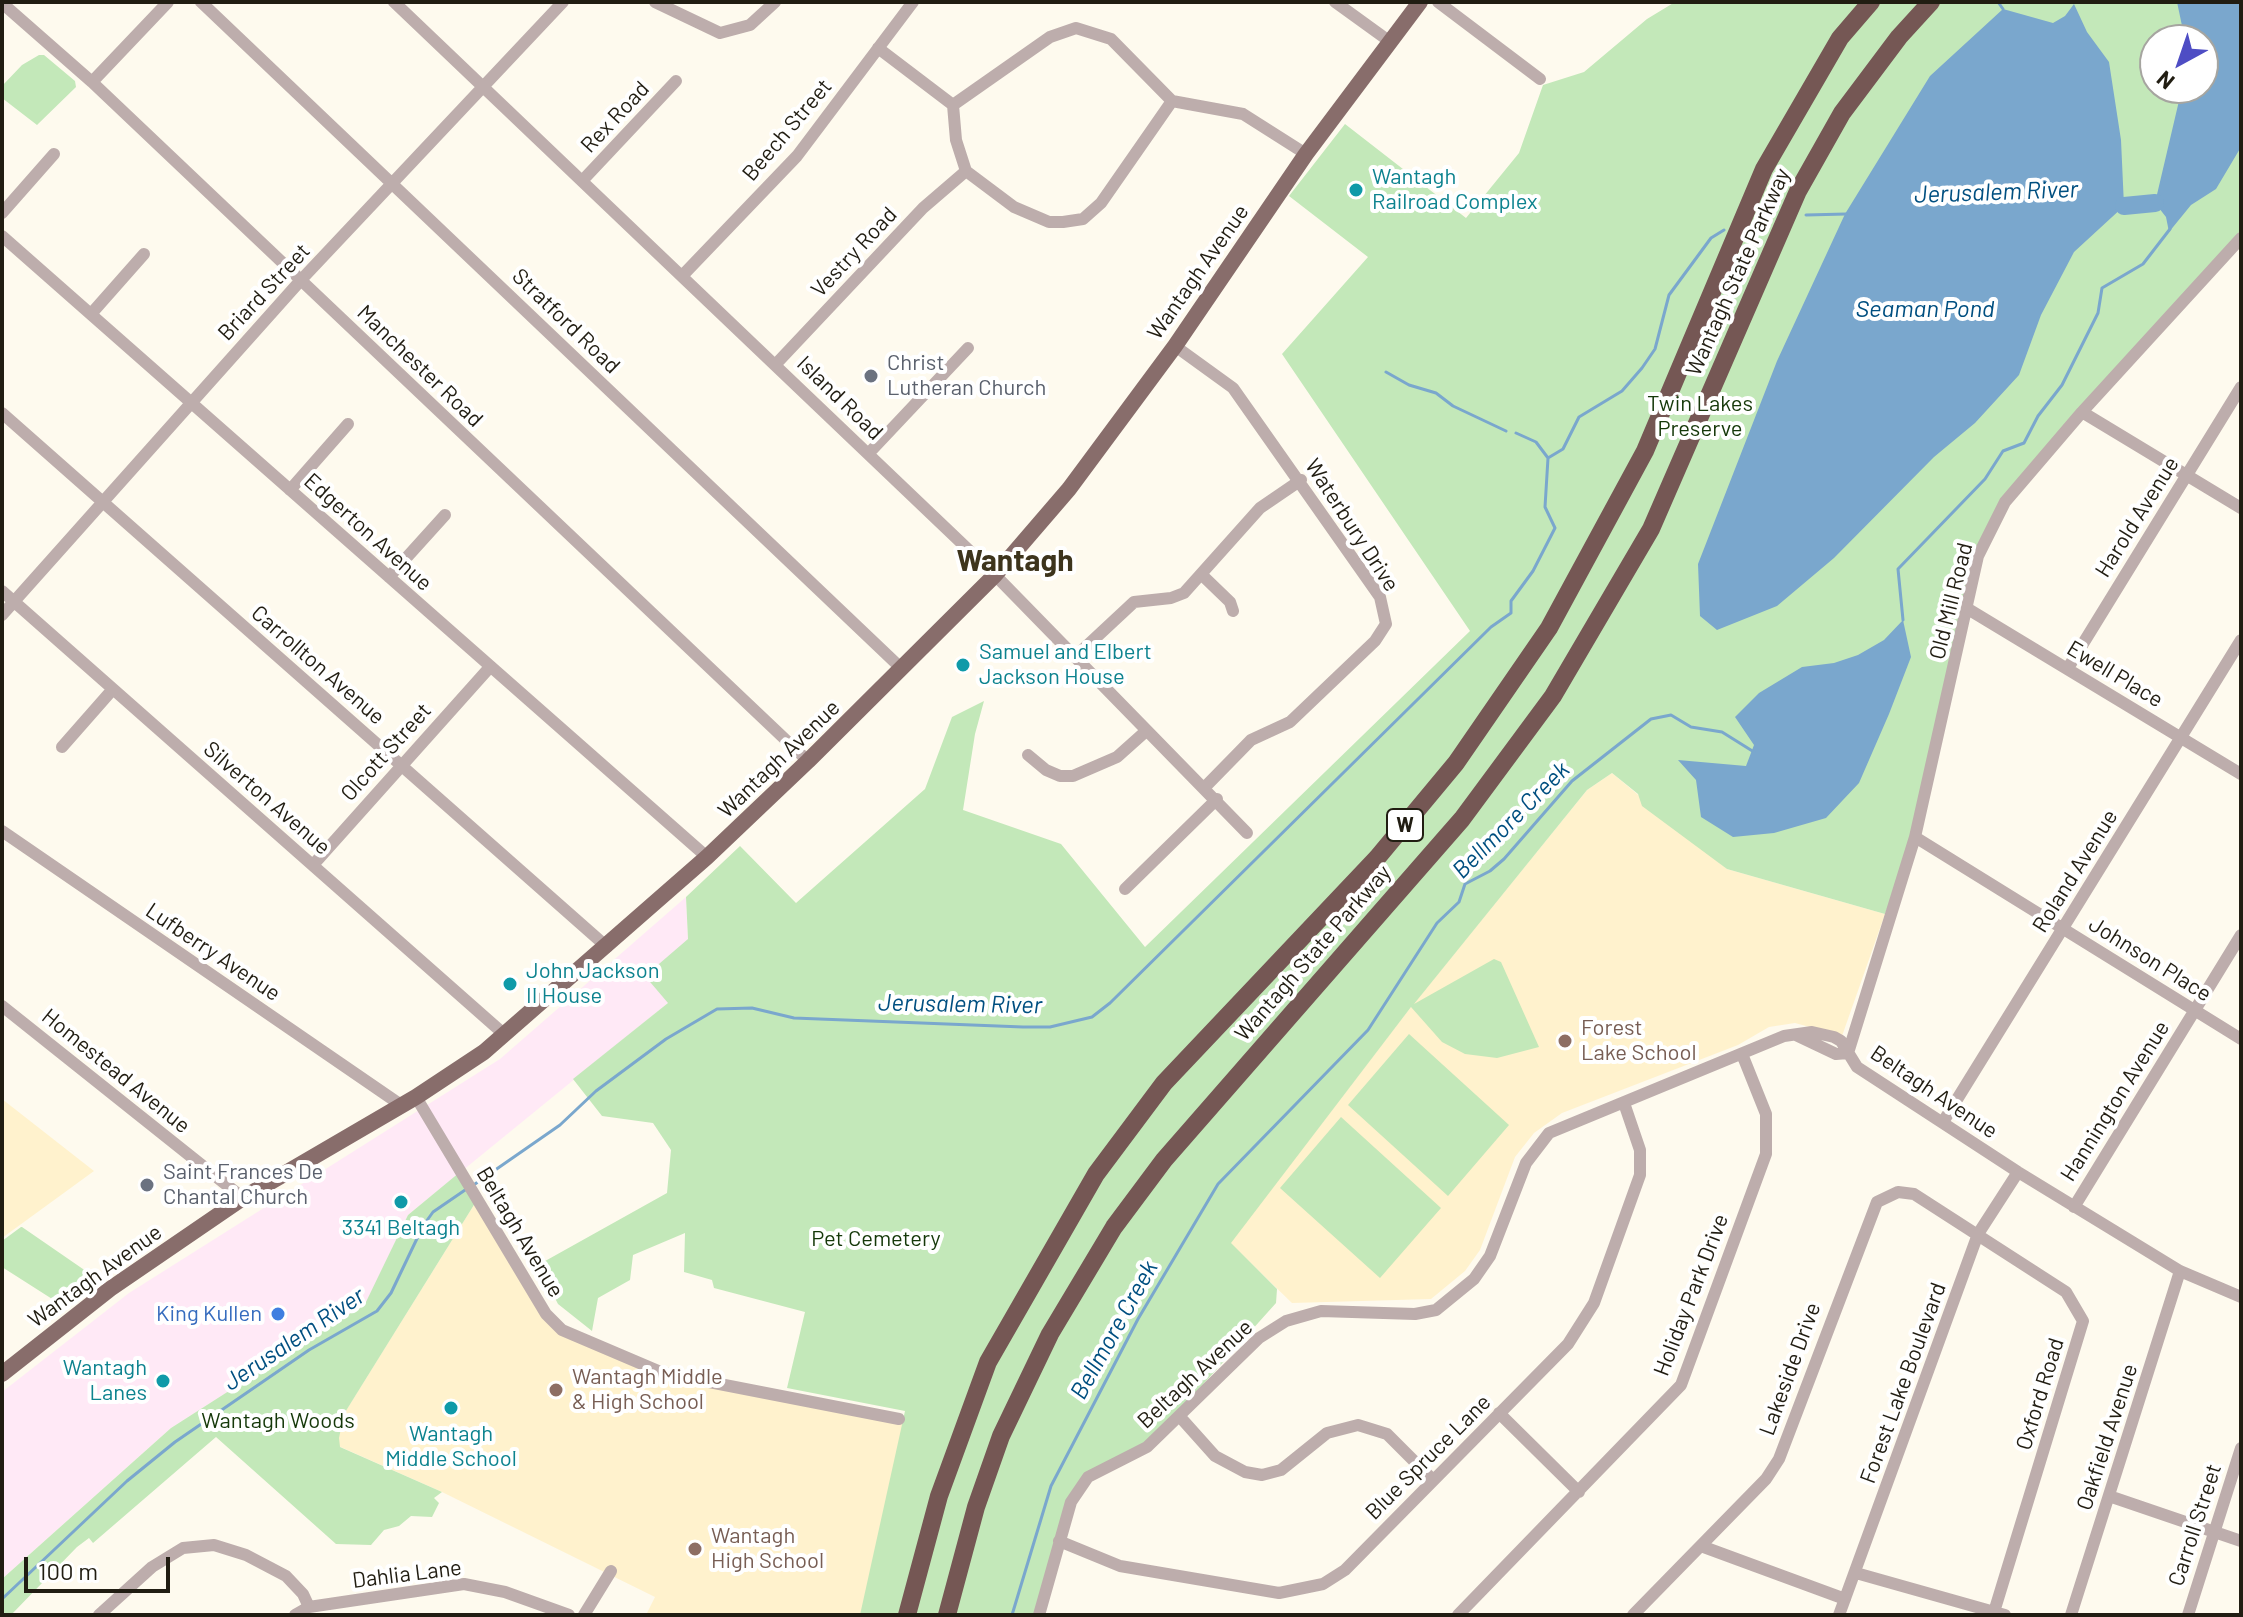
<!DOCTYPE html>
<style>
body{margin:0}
#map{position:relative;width:2243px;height:1617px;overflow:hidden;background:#fefaee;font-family:Barlow,sans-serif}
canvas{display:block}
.frame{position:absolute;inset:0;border:4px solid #211d12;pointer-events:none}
.north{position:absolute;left:2139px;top:24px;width:80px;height:80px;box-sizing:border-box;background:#fff;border:2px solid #a6a5a0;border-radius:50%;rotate:220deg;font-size:22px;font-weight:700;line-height:32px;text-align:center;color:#211d12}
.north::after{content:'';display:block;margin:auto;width:28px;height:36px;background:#4e4dc4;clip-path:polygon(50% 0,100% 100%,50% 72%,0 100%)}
.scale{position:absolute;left:24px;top:1557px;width:146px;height:36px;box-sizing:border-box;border:4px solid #211d12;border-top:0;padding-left:10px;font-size:24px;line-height:28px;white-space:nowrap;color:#211d12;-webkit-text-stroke:6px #fff;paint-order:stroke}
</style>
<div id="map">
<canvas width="2243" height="1617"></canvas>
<div class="frame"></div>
<div class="north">N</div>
<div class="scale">100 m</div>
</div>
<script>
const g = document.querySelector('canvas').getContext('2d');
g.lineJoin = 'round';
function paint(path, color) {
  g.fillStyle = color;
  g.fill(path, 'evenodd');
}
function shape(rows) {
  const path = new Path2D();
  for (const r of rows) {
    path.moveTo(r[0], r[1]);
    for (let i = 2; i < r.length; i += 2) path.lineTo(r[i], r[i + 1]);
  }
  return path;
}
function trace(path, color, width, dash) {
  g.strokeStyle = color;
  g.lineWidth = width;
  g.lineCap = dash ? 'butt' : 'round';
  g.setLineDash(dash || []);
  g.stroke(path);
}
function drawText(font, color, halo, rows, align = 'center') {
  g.font = font + ' Barlow,sans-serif';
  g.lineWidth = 8;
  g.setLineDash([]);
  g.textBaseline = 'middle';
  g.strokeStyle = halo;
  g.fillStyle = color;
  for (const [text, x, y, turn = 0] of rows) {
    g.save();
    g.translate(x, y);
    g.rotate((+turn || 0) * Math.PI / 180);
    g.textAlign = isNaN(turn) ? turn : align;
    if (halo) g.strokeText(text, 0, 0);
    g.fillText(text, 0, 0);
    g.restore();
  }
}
const commercial = shape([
 [686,897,688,939,668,1003,408,1215,366,1304,171,1428,2,1579,2,1392,129,1293,500,1059]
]);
const built = shape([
 [1612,773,1727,869,1885,914,1842,1036,1795,1023,1769,1027,1738,1045,1562,1113,1534,1133,1515,1157,1480,1250,1465,1271,1431,1299,1292,1303,1230,1243,1406,1013,1587,790],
 [2,1099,94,1171,2,1238],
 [477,1200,562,1329,658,1371,904,1419,861,1615,646,1615,655,1597,442,1492,327,1441]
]);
const green = shape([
 [1675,2,2241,2,2241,230,2068,422,1981,541,1902,871,1885,914,1727,869,1642,806,1638,794,1612,773,1587,790,1414,1004,1494,959,1501,962,1539,1047,1497,1058,1465,1054,1442,1042,1411,1007,1231,1243,1277,1289,1276,1303,1147,1447,1088,1477,1070,1502,1039,1615,860,1615,905,1411,787,1388,805,1312,714,1288,712,1280,684,1272,685,1233,633,1255,630,1280,598,1298,592,1331,558,1304,538,1265,667,1193,671,1150,653,1123,602,1116,573,1079,668,1003,645,976,688,939,686,897,740,846,796,903,925,789,952,717,984,701,975,734,963,810,1061,844,1145,947,1470,631,1282,354,1368,257,1289,196,1345,124,1466,218,1519,153,1543,85,1584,72,1647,19],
 [2155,40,2203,40,2203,88,2155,88],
 [39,55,44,55,75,81,76,87,37,125,2,98,2,86,22,65],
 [1409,1034,1509,1125,1448,1196,1348,1105],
 [1341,1117,1441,1208,1380,1278,1280,1188],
 [460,1172,477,1200,344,1414,339,1438,340,1447,442,1492,434,1498,439,1503,432,1517,411,1516,399,1526,384,1530,371,1545,336,1544,216,1437,93,1543,89,1538,77,1547,11,1615,2,1615,2,1579,171,1428,365,1304,408,1215],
 [21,1227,22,1227,96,1278,60,1304,2,1267,2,1241]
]);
const water = shape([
 [2177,2,2241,2,2241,147,2216,189,2191,205,2169,232,2166,217,2155,203,2182,88,2203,88,2203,40,2185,40],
 [2074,4,2087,32,2109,62,2121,140,2124,206,2074,252,2041,315,2019,375,1975,423,1934,457,1834,558,1777,606,1717,630,1700,616,1698,564,1777,361,1845,214,1930,76,2003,9,2053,23,2065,16],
 [1903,620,1911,657,1889,714,1859,783,1826,818,1774,833,1733,837,1701,817,1696,780,1678,760,1746,766,1754,745,1735,717,1759,693,1802,667,1834,663,1858,655,1884,640]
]);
const stream = shape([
 [1998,2,2003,9],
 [2121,207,2157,203],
 [1806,215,1846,214],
 [1386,372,1409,385,1436,393,1453,406,1506,431],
 [1516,433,1536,442,1548,458],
 [1903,620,1898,569,1985,479,2003,451,2024,443,2038,416,2062,385,2098,313,2102,288,2143,264,2170,229],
 [475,1184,560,1125,596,1091,666,1039,717,1009,752,1008,794,1018,1023,1027,1050,1027,1092,1017,1110,1003,1491,627,1511,613,1511,601,1533,571,1555,528,1545,507,1548,458,1563,449,1579,417,1622,391,1642,368,1655,349,1669,295,1711,238,1724,230],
 [2,1599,127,1481,175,1442,309,1350,377,1311,391,1293,423,1226,433,1212,468,1188],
 [1012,1615,1051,1486,1138,1319,1218,1184,1368,1030,1437,923,1459,902,1465,884,1490,871,1504,859,1572,781,1651,719,1671,715,1691,727,1722,732,1754,752]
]);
const river = shape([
 [2124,206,2155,203]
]);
const minor = shape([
 [201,2,902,669],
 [394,2,995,575,1247,833],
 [655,2,720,33,750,25,775,2],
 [1335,2,1389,41],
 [1438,2,1540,79],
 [2,3,92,82,808,761],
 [878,48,953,105],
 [92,82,168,2],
 [953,105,1050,37,1076,28,1111,39,1172,101,1243,114,1306,154],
 [953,105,956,140,966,171,1014,207,1049,222,1063,222,1083,219,1101,203,1172,101],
 [582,181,676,81],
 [2,213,54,154],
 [2,236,707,857],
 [682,276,797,156,913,2],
 [91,314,144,254],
 [1175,346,1233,388,1380,597,1386,624,1375,641,1290,722,1251,740,1205,787],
 [776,364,923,208,966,171],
 [2082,412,2241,508],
 [2,413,607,947],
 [869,453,968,348],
 [290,490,348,424],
 [1202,575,1230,602,1233,611],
 [389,577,445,515],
 [2,591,505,1035],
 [1968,609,2241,774],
 [2,615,301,280,563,2],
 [1075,657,1134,602,1171,598,1184,593,1260,508,1301,480],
 [2068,668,2241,387],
 [62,747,113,689],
 [1028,755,1046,770,1060,776,1073,776,1117,757,1145,732],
 [2,831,401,1105],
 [1915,837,2241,1039],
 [313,865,490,667],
 [1125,889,1217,799],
 [2,1006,243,1198],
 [1796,1035,1836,1054,1848,1053],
 [1848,1053,1915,837,1978,556,2005,502,2082,412,2241,238],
 [416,1097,546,1314,562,1330,663,1373,899,1419],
 [1943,1122,2241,640],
 [2074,1207,2241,935],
 [1499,1413,1579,1492],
 [1181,1418,1215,1456,1245,1472,1262,1475,1281,1470,1327,1433,1358,1425,1387,1434,1433,1480],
 [2109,1496,2241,1541],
 [1059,1541,1120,1566,1279,1593,1323,1584,1345,1570,1568,1344,1594,1303,1640,1175,1640,1150,1624,1103],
 [1701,1546,1845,1599],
 [1856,1573,2005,1615],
 [99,1615,152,1567,183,1548,214,1545,246,1555,286,1576,303,1594,309,1607],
 [295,1615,309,1607,464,1584,505,1592,569,1615],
 [584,1615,611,1571],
 [1039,1615,1071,1502,1088,1477,1147,1447,1259,1338,1286,1321,1321,1311,1415,1314,1436,1310,1474,1279,1490,1256,1526,1163,1549,1133,1784,1036,1812,1032,1834,1037,1841,1041,1857,1067,2018,1172,2180,1271,2241,1297],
 [1458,1615,1681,1385,1766,1154,1766,1114,1742,1054],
 [1633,1615,1766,1479,1779,1459,1877,1202,1898,1192,1914,1194,2066,1292,2083,1321,1994,1612],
 [1839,1615,1978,1234,2018,1172],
 [2071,1615,2180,1271],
 [2188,1615,2241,1448]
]);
const major = shape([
 [2,1374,110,1289,243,1198,416,1097,484,1052,707,857,808,761,995,575,1069,489,1175,346,1306,154,1420,2]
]);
const highway = shape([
 [907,1615,939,1496,988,1362,1096,1174,1164,1083,1377,858,1456,763,1549,628,1645,451,1764,169,1840,38,1871,2],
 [947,1615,976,1507,1001,1436,1050,1334,1114,1227,1164,1160,1462,819,1553,696,1651,529,1798,191,1842,113,1899,37,1931,2]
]);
const markers = [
 [1356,190,8,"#0f9aa8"],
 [871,376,8,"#6b7280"],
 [963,665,8,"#0f9aa8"],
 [510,984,8,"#0f9aa8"],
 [1565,1041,8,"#8d6e63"],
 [147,1185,8,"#6b7280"],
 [401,1202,8,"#0f9aa8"],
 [278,1314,8,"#3f7fe0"],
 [163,1381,8,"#0f9aa8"],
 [556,1390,8,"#8d6e63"],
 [451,1408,8,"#0f9aa8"],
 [695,1549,8,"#8d6e63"]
];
const shields = [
 [1405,825,36]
];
const shieldNames = [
 ["W",1405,825]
];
const streetNames = [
 ["Rex Road",615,117,-47],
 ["Beech Street",787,130,-50],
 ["Vestry Road",854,252,-47],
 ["Wantagh Avenue",1198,272,-55],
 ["Wantagh State Parkway",1738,272,-66],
 ["Briard Street",264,292,-47],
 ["Stratford Road",566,321,44],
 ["Manchester Road",420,366,44],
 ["Island Road",840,398,44],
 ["Harold Avenue",2137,517,-58],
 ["Waterbury Drive",1352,525,57],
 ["Edgerton Avenue",368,532,42],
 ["Old Mill Road",1951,601,-76],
 ["Carrollton Avenue",318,665,41],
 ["Ewell Place",2115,674,31],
 ["Olcott Street",386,752,-48],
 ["Wantagh Avenue",779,759,-44],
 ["Silverton Avenue",267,798,41],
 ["Roland Avenue",2075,871,-58],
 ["Lufberry Avenue",213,952,34],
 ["Wantagh State Parkway",1313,953,-49],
 ["Johnson Place",2150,959,32],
 ["Homestead Avenue",116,1071,39],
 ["Beltagh Avenue",1934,1092,34],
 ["Hannington Avenue",2115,1101,-58],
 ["Beltagh Avenue",520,1232,59],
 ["Wantagh Avenue",95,1276,-36],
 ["Holiday Park Drive",1691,1295,-69],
 ["Lakeside Drive",1790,1369,-70],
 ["Beltagh Avenue",1195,1374,-43],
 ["Forest Lake Boulevard",1903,1383,-70],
 ["Oxford Road",2040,1394,-73],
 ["Oakfield Avenue",2107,1437,-72],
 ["Blue Spruce Lane",1428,1457,-45],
 ["Carroll Street",2195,1525,-72],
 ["Dahlia Lane",407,1574,-7]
];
const cultureNames = [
 ["Wantagh",1372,177],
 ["Railroad Complex",1372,202],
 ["Samuel and Elbert",979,652],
 ["Jackson House",979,677],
 ["John Jackson",526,971],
 ["II House",526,996],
 ["3341 Beltagh",401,1228,"center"],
 ["Wantagh",147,1368,"right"],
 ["Lanes",147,1393,"right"],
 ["Wantagh",451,1434,"center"],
 ["Middle School",451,1459,"center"]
];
const worshipNames = [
 ["Christ",887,363],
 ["Lutheran Church",887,388],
 ["Saint Frances De",163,1172],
 ["Chantal Church",163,1197]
];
const parkNames = [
 ["Twin Lakes",1700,404],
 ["Preserve",1700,429],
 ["Pet Cemetery",876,1239],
 ["Wantagh Woods",278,1421]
];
const educationNames = [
 ["Forest",1581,1028],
 ["Lake School",1581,1053],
 ["Wantagh Middle",572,1377],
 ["& High School",572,1402],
 ["Wantagh",711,1536],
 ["High School",711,1561]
];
const shopNames = [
 ["King Kullen",262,1314]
];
const waterNames = [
 ["Jerusalem River",1996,192,-2],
 ["Seaman Pond",1925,309],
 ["Bellmore Creek",1511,820,-45],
 ["Jerusalem River",960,1004,1],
 ["Bellmore Creek",1114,1330,-61],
 ["Jerusalem River",294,1339,-34]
];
const districtNames = [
 ["Wantagh",1015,561]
];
paint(commercial, '#ffe9f6');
paint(built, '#fff2cd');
paint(green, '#c3e8b9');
paint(water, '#7aa7cd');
trace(stream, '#7aa7cd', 3);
trace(river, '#7aa7cd', 18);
trace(minor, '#bdadac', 12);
trace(major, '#886d6b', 16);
trace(highway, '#755754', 18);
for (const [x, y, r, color] of markers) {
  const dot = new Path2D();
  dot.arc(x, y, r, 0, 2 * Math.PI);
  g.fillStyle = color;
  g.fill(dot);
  trace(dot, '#fff', 3);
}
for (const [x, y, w] of shields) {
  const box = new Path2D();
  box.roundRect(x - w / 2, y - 16, w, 32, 6);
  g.fillStyle = '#fff';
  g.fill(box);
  trace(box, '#211d12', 2);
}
drawText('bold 20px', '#211d12', null, shieldNames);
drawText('22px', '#211d12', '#fff', streetNames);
drawText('22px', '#0d838f', '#fff', cultureNames, 'left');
drawText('22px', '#5b616d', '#fff', worshipNames, 'left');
drawText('22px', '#153809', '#fff', parkNames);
drawText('22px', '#785e54', '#fff', educationNames, 'left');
drawText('22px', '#366cbe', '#fff', shopNames, 'right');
drawText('italic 24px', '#004f80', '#fff', waterNames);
drawText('bold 30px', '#3d341c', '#fff', districtNames);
</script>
